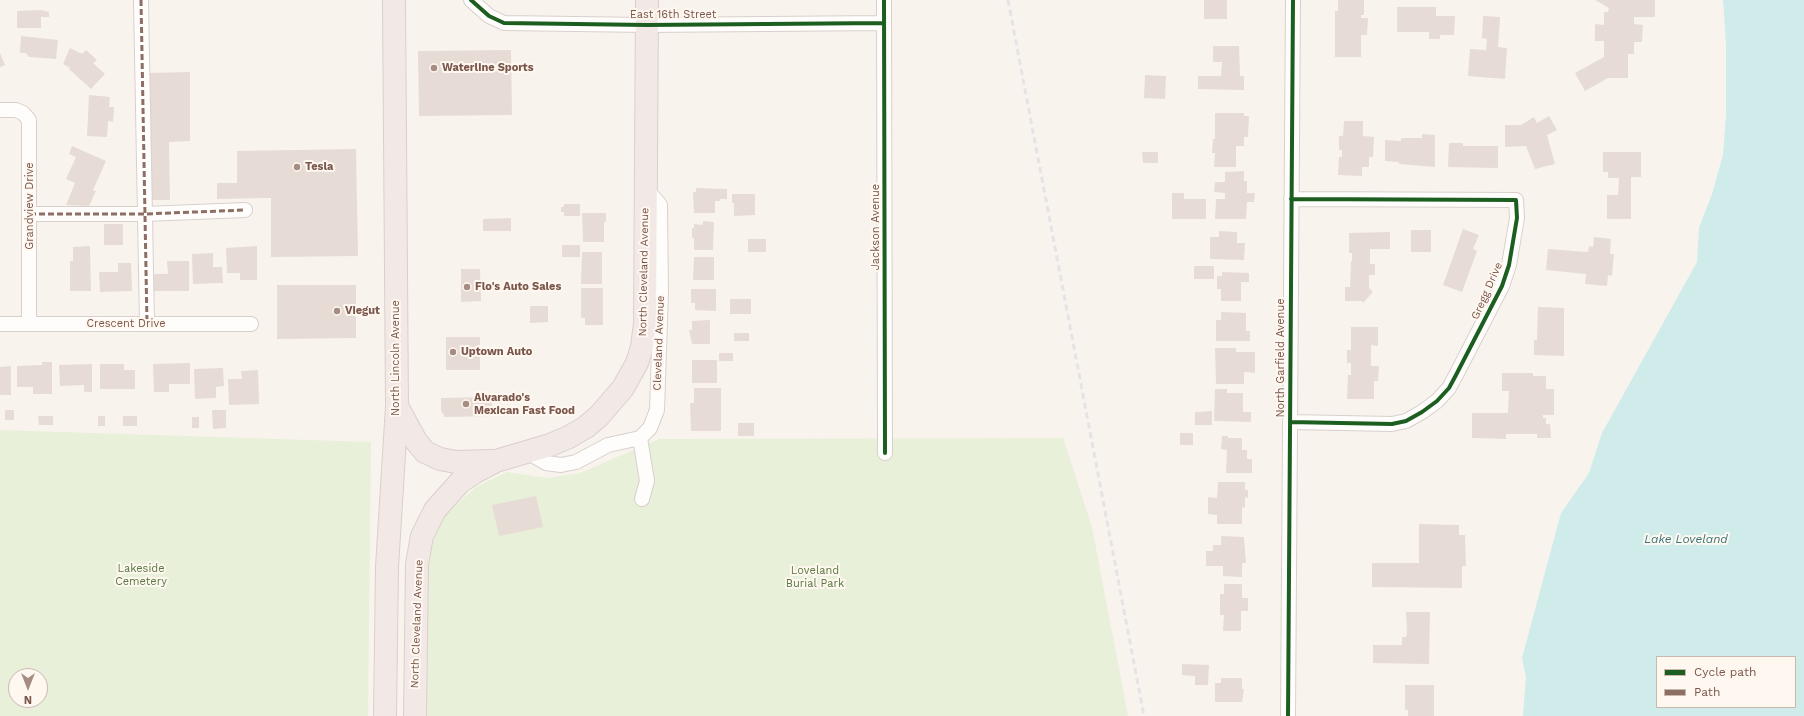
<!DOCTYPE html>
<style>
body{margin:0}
#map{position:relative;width:1804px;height:716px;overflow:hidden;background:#f9f3ee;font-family:"Work Sans",sans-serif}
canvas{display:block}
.legend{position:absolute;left:1656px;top:656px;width:140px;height:52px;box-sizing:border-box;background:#fff8f1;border:1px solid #cab7af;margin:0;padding:5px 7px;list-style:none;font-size:12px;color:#7a564b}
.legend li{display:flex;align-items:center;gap:8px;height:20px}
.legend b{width:20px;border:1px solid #cab7af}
.north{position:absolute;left:8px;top:668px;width:40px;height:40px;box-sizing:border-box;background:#fff8f1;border:1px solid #cab7af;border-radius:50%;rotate:180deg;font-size:11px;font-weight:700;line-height:16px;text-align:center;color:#7a564b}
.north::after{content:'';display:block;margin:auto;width:14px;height:18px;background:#a68d84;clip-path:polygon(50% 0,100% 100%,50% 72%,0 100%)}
</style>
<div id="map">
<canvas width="1804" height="716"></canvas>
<ul class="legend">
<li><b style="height:5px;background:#1b5e20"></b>Cycle path</li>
<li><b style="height:5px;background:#8d6e63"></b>Path</li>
</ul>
<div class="north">N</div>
</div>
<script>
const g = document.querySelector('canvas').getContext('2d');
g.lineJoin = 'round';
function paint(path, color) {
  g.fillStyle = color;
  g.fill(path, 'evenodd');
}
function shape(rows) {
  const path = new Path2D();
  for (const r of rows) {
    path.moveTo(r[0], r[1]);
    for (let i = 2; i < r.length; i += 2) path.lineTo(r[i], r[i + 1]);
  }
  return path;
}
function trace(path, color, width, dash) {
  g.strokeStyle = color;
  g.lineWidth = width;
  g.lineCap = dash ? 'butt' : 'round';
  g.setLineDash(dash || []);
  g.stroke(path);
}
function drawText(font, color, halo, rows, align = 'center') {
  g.font = font + ' "Work Sans",sans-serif';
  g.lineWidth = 4;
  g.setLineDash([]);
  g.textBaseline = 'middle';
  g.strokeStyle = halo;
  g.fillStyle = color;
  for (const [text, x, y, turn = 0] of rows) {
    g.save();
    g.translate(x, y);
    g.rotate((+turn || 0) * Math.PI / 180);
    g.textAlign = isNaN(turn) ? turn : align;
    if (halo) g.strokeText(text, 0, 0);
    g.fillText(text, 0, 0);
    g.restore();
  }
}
const green = shape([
 [0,430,371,442,368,716,0,716],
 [16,676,40,676,40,700,16,700],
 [1063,438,1092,527,1128,716,423,716,425,557,441,518,476,487,507,472,547,478,580,473,659,439]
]);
const water = shape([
 [1723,0,1804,0,1804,716,1523,716,1526,677,1522,658,1561,513,1589,473,1602,433,1697,262,1699,228,1712,194,1723,155,1726,116,1726,43],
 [1657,657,1795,657,1795,707,1657,707]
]);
const building = shape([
 [1204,0,1227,0,1227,19,1204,19],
 [1338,0,1364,0,1364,15,1361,15,1361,18,1368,18,1367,35,1361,35,1361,57,1335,57,1335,11,1338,11],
 [1595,0,1655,0,1655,17,1634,17,1634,24,1643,25,1642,42,1634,42,1634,54,1628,54,1628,78,1608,78,1585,91,1575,73,1604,57,1604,41,1595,41,1595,24,1604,25,1604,12,1608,12,1609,8],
 [1397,7,1436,7,1436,16,1455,16,1454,35,1440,35,1440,39,1429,39,1429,32,1397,32],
 [41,10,49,12,49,17,41,17,41,28,17,28,17,11],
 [1483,16,1500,17,1498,47,1507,48,1505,79,1468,76,1470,49,1486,50,1487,39,1482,38],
 [21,36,58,40,56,59,29,57,26,53,20,53],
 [1213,46,1239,46,1240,76,1244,76,1244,90,1198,89,1198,76,1221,76,1222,62,1213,62],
 [70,48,82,54,86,50,97,60,93,63,105,74,91,89,69,69,70,68,63,64],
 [511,50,512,115,419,116,418,51],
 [0,53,5,65,0,67],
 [190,72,190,141,169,142,170,200,150,200,148,73],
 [1145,75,1166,76,1165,99,1144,98],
 [89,95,110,97,109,107,114,107,113,122,108,121,107,137,87,136],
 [1215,113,1244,113,1244,116,1249,116,1248,137,1244,137,1244,146,1236,146,1236,167,1214,167,1215,153,1212,153,1213,139,1215,139],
 [1549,116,1557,130,1547,135,1555,164,1535,169,1526,146,1505,147,1505,125,1521,125,1534,117,1537,123],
 [1344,121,1363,121,1363,136,1374,137,1373,157,1369,157,1369,167,1362,167,1362,176,1338,175,1339,157,1342,157,1342,150,1339,150,1339,136,1343,136],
 [1422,134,1435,135,1435,167,1399,164,1399,162,1385,161,1385,140,1401,141,1401,138,1422,138],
 [1449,143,1463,143,1463,146,1498,146,1498,168,1448,167],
 [72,146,106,161,93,190,96,191,89,206,66,205,75,183,66,179,76,157,69,154],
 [356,149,358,256,271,257,271,198,217,199,217,183,237,183,237,151],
 [1142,152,1158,152,1158,163,1143,163],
 [1603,152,1641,152,1641,177,1631,177,1631,219,1607,219,1607,195,1618,195,1619,178,1608,178,1608,172,1603,172],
 [1244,171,1244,181,1247,181,1247,193,1255,193,1254,202,1247,202,1246,219,1215,219,1216,199,1225,199,1225,193,1214,192,1215,182,1225,182,1225,172],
 [696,188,727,189,727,199,720,199,720,201,715,201,715,213,694,213,693,192,696,192],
 [1172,193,1184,193,1184,199,1206,199,1206,219,1172,219],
 [732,194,755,194,755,215,734,216,734,203,732,203],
 [564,204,580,204,580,216,564,216,564,212,561,212,561,207,564,207],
 [582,213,606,213,606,222,604,222,604,242,583,242],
 [511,218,511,231,483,231,483,219],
 [703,221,714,222,713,250,694,250,694,238,692,238,692,228,694,228,694,224,703,225],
 [104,224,123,224,123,245,104,245],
 [1463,229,1479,235,1473,249,1477,251,1462,292,1443,285],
 [1411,230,1431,230,1431,252,1411,252],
 [1219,231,1237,232,1237,243,1245,243,1244,260,1210,259,1210,237,1219,237],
 [1390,232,1390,249,1370,249,1370,264,1375,264,1375,275,1369,275,1369,288,1373,292,1363,303,1362,301,1345,301,1345,287,1350,287,1351,261,1352,261,1352,253,1349,253,1349,233],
 [1594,237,1611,239,1610,254,1614,254,1612,276,1608,275,1607,286,1585,284,1586,274,1546,270,1548,249,1588,252,1589,246,1593,247],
 [748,239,766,239,766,252,748,252],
 [562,245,580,245,580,257,562,257],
 [90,246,91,291,70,291,70,261,73,261,73,247],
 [257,246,257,280,240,280,240,273,227,273,226,248],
 [582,252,602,252,602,284,581,284],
 [213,253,213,267,222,267,223,283,193,284,192,254],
 [694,257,714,257,714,280,693,280],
 [167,261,189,261,189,291,154,291,154,274,168,274],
 [118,263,131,263,132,291,100,292,99,272,118,272],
 [1194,266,1214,266,1214,279,1194,279],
 [461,269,480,269,481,301,461,302],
 [1222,272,1249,273,1249,282,1241,282,1241,301,1221,301,1221,289,1217,289,1217,276,1222,276],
 [277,285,356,285,356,338,277,339],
 [581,288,603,288,603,325,585,325,585,318,581,318],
 [691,289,716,289,716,311,695,310,695,303,691,303],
 [730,299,751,299,751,314,730,314],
 [530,306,548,306,548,322,530,323],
 [1538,307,1564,308,1564,356,1534,355,1534,340,1537,340],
 [1221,312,1246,313,1246,331,1250,331,1250,341,1216,341,1216,320,1221,320],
 [710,320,710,344,692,344,689,330,692,330,692,321],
 [1351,327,1378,327,1378,346,1371,345,1371,366,1379,366,1378,381,1374,381,1374,399,1347,399,1348,375,1351,375,1351,363,1347,363,1347,350,1351,350],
 [734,333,749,333,749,341,734,341],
 [446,337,480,337,480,370,446,370],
 [1215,348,1236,348,1236,352,1255,352,1255,373,1244,372,1244,384,1216,384],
 [719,353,733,353,733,361,719,361],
 [692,360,717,360,717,383,692,383],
 [42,362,52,362,52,394,33,394,33,387,17,387,17,366,42,365],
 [190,363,190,384,169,384,169,392,154,392,153,364],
 [92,364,92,392,84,392,84,385,60,386,59,365],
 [100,364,124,364,124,370,135,370,135,389,100,389],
 [11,366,11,395,0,395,0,367],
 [223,368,224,386,216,387,216,398,195,399,194,369],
 [258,370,259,404,229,405,228,379,242,379,241,371],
 [1502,373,1533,373,1533,376,1546,376,1546,389,1554,389,1554,415,1543,415,1543,418,1546,418,1546,424,1550,424,1551,438,1537,438,1537,434,1506,434,1506,439,1472,438,1472,413,1508,413,1509,391,1502,391],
 [694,388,721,388,721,431,691,431,690,403,694,403],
 [1215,389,1227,389,1227,393,1243,393,1243,412,1251,412,1251,422,1214,421],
 [492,397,492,416,445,417,441,411,441,398],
 [5,410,14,410,14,420,5,420],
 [212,410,226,410,226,428,213,429],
 [1212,411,1212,425,1195,425,1195,412],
 [38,416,53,416,53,425,39,425],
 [98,416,105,416,105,426,98,426],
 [123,416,137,416,137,426,123,426],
 [192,417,199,417,199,428,192,428],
 [738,423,754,423,754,436,738,436],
 [1180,433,1193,433,1193,445,1180,445],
 [1222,436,1228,436,1228,438,1242,438,1242,450,1247,450,1247,459,1252,459,1252,473,1226,473,1227,450,1221,449],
 [1218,482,1245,482,1245,490,1248,490,1248,498,1245,497,1245,508,1242,507,1242,524,1217,524,1217,515,1208,514,1208,497,1217,498],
 [536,496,543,527,499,536,492,505],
 [1419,524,1459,525,1459,535,1465,535,1466,566,1462,566,1462,588,1372,587,1372,563,1419,563],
 [1221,536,1244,537,1246,563,1242,563,1242,577,1223,576,1223,566,1206,566,1206,551,1213,551,1213,545,1221,545],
 [1224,584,1242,584,1242,598,1248,598,1248,611,1241,611,1241,631,1223,631,1224,615,1220,615,1220,594,1224,594],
 [1406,612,1430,612,1429,664,1373,663,1373,645,1402,645,1402,637,1406,637,1407,633],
 [1182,664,1209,665,1208,685,1195,685,1195,676,1182,675],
 [1221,678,1242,678,1242,689,1244,689,1242,702,1215,702,1215,683,1221,683],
 [1405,685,1434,685,1434,716,1408,716,1408,710,1405,710]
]);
const street = shape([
 [141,0,147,324],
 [471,0,489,16,504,23,647,25,884,23],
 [884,0,885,453],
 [0,110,16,110,23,113,29,120,29,324],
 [30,214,145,214,245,210],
 [0,324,251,324],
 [1290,422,1392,424,1406,421,1422,412,1437,401,1449,388,1456,375,1502,286,1509,265,1517,218,1516,200,1291,199],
 [640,438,650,428,657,410,661,291,660,205,645,187],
 [640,438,647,481,642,499],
 [527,452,546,463,561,465,576,462,608,445,640,438],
 [1288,716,1293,0]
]);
const highway = shape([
 [397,406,416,441,425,452,440,459,456,462,492,461],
 [385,716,387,567,397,406,394,0],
 [415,716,417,564,422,536,435,510,460,482,475,472,496,461,550,445,569,437,586,427,599,416,623,388,637,363,642,347,645,323,647,0]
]);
const rail = shape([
 [1008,0,1144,716]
]);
const quiet = shape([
 [141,0,147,324],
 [30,214,145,214,245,210]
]);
const cycleway = shape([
 [471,0,489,16,504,23,647,25,884,23],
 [884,0,885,453],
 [1290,422,1392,424,1406,421,1422,412,1437,401,1449,388,1456,375,1502,286,1509,265,1517,218,1516,200,1291,199],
 [1288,716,1293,0]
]);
const markers = [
 [434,68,4,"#a68d84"],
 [297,167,4,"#a68d84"],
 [467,287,4,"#a68d84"],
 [337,311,4,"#a68d84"],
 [453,352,4,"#a68d84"],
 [466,404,4,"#a68d84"]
];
const streetNames = [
 ["East 16th Street",673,15],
 ["Grandview Drive",30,206,-90],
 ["Jackson Avenue",876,227,-90],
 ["North Cleveland Avenue",644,272,-89],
 ["Gregg Drive",1487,291,-66],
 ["Crescent Drive",126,324],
 ["Cleveland Avenue",659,343,-88],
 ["North Lincoln Avenue",396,358,-90],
 ["North Garfield Avenue",1281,358,-90],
 ["North Cleveland Avenue",417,624,-88]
];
const poiNames = [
 ["Waterline Sports",442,68],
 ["Tesla",305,167],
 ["Flo's Auto Sales",475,287],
 ["Viegut",345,311],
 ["Uptown Auto",461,352],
 ["Alvarado's",474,398],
 ["Mexican Fast Food",474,411]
];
const parkNames = [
 ["Lakeside",141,569],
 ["Cemetery",141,582],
 ["Loveland",815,571],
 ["Burial Park",815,584]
];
const waterNames = [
 ["Lake Loveland",1686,539]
];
paint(green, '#e8f0d9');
paint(water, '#cfebea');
paint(building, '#e6dbd5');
trace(street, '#d9d0cc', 16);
trace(highway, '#dacfca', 24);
trace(street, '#fefdfc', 14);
trace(highway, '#f2e8e6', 22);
trace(rail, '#e5e3e6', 3, [6, 4]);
trace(quiet, '#8d6e63', 3, [6, 3]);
trace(cycleway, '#1b5e20', 4);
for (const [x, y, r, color] of markers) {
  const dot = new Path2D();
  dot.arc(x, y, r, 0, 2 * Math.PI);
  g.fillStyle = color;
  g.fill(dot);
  trace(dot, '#fff8f1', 1.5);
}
drawText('11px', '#7a564b', '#fff8f1', streetNames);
drawText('bold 11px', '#7a564b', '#fff8f1', poiNames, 'left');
drawText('11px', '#587a40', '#fff8f1', parkNames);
drawText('italic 12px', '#3a7678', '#fff8f1', waterNames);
</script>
